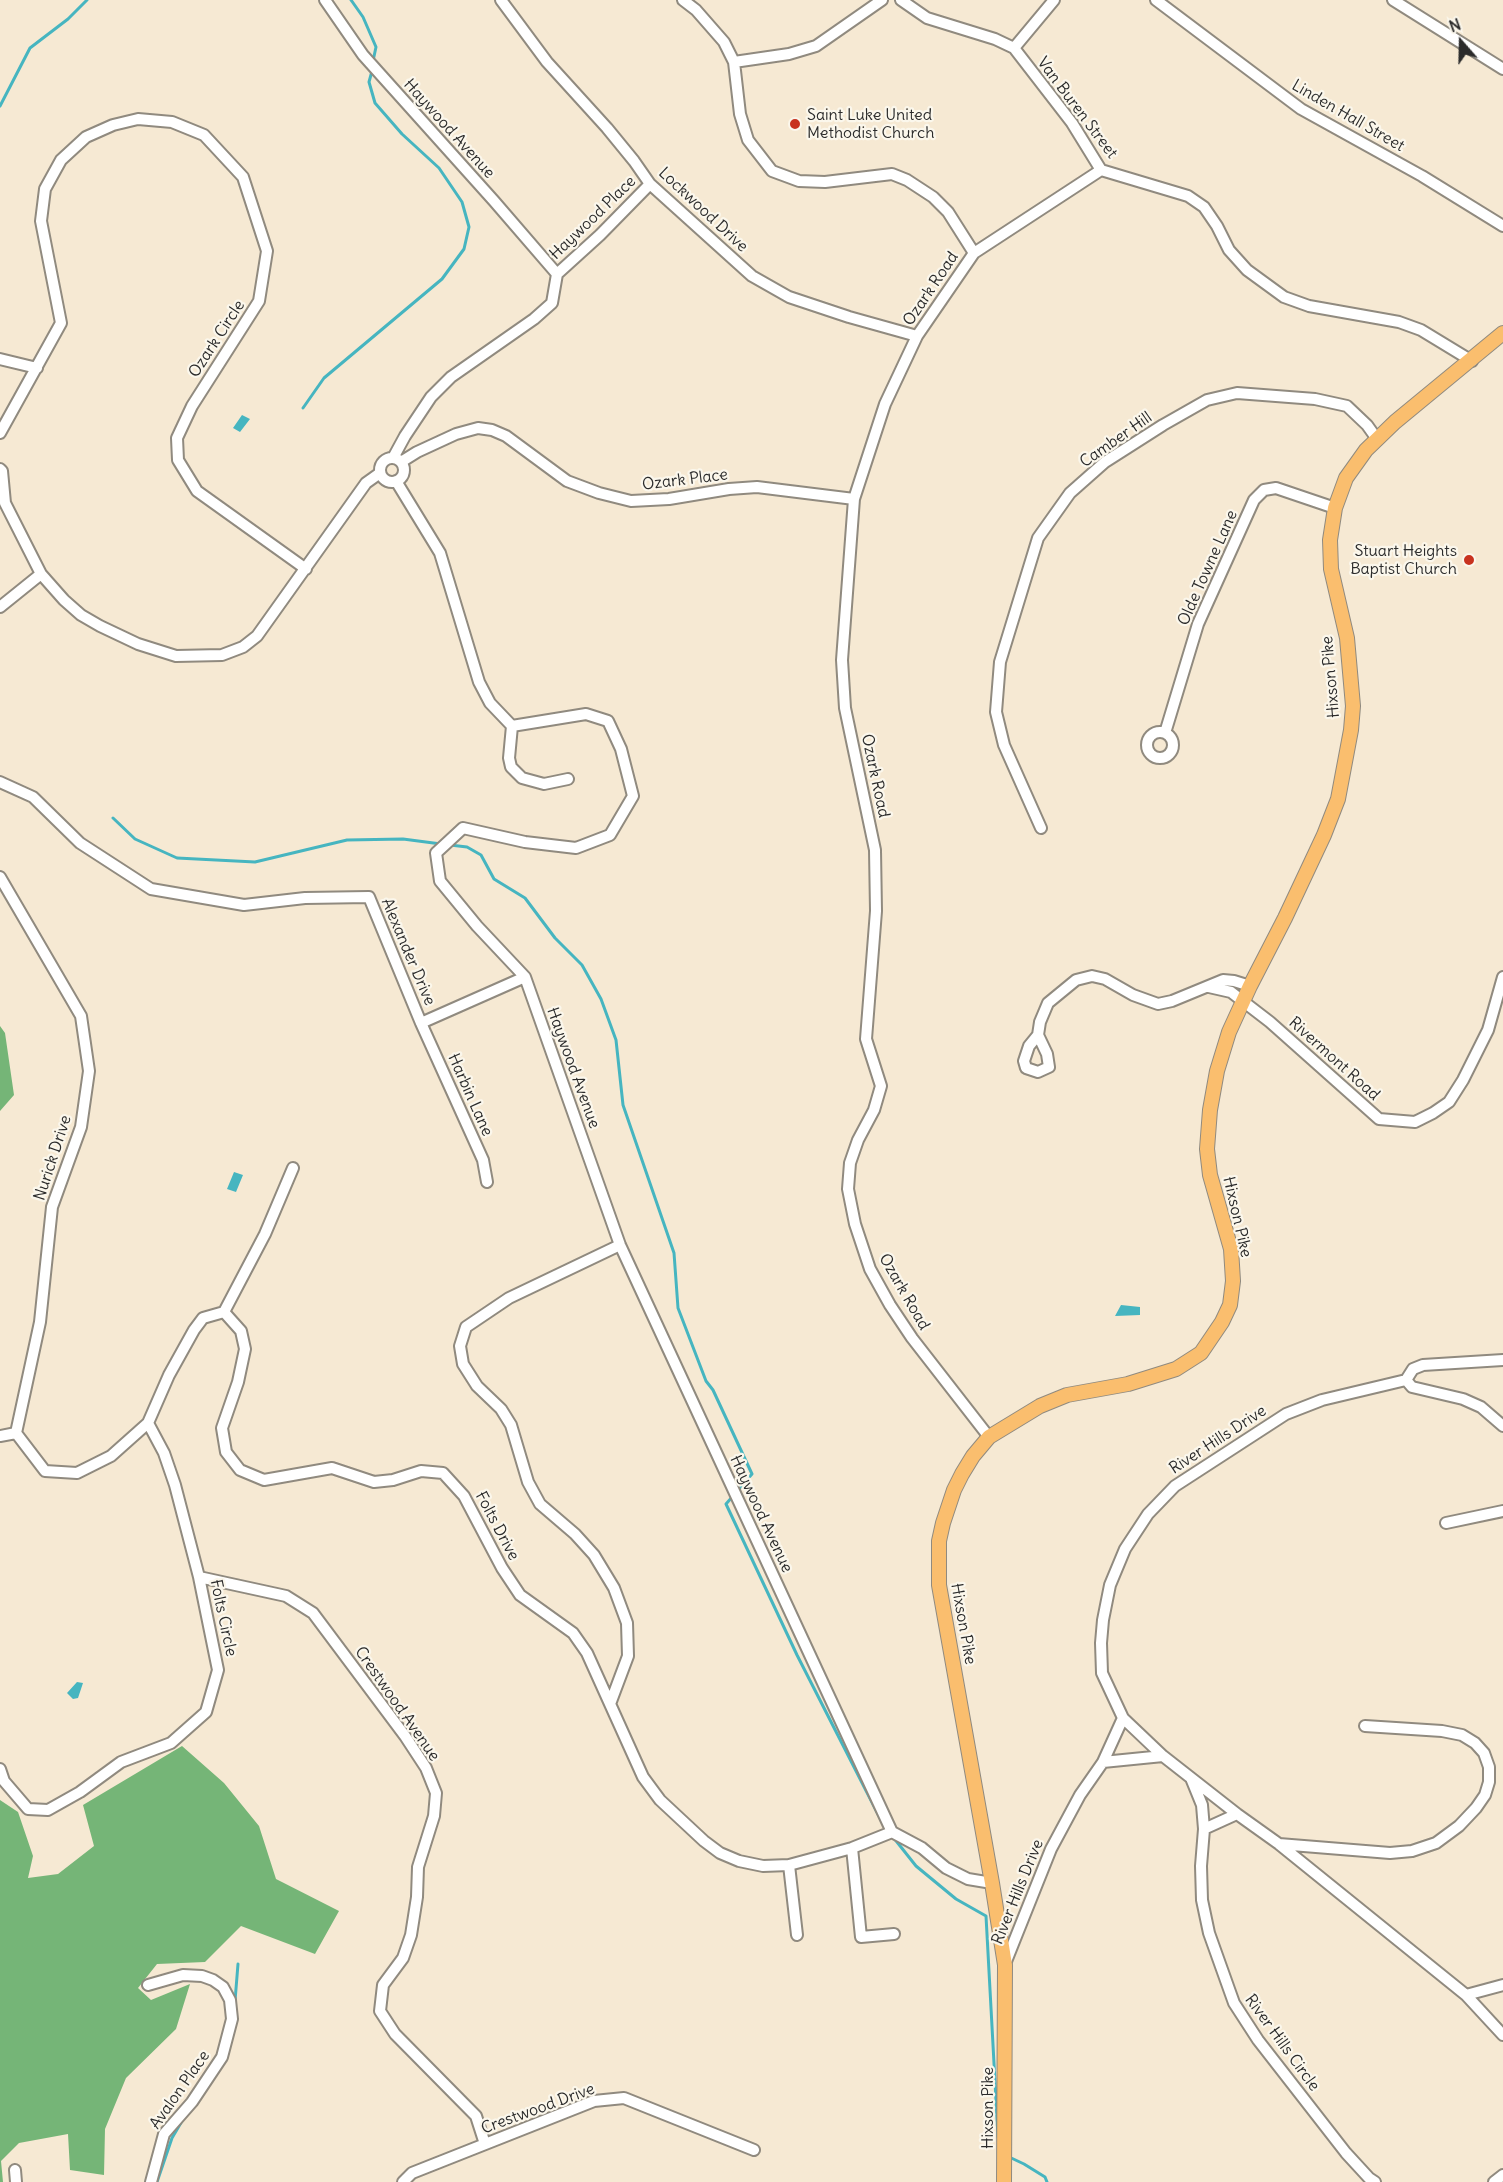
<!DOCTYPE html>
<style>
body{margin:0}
#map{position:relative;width:1503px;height:2182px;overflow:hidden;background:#f6e9d3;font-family:Delius,sans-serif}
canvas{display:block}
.north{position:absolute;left:1431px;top:12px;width:60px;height:60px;-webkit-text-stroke:4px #fbf7ec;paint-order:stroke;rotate:340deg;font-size:16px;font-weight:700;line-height:24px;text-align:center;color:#2b2b2b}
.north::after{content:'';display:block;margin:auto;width:21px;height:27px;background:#2b2b2b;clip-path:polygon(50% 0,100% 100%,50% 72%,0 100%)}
</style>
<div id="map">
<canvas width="1503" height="2182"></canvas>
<div class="north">N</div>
</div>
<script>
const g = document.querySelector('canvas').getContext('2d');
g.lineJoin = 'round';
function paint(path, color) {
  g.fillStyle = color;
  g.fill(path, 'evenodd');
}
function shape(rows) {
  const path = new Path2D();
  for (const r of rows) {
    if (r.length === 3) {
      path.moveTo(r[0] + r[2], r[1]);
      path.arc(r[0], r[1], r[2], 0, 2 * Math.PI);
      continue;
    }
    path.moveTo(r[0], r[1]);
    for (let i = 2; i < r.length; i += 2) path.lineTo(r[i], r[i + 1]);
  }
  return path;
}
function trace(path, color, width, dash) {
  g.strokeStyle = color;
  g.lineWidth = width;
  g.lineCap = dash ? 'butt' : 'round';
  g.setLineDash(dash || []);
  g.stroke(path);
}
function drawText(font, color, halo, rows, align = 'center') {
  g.font = font + ' Delius,sans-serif';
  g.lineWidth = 4.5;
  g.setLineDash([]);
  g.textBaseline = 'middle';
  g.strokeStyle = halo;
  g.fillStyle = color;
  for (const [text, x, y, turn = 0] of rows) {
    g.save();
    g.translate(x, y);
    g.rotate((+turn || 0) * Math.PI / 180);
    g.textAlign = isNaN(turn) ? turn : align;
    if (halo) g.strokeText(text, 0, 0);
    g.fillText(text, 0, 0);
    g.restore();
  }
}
const forest = shape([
 [0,1026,5,1033,14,1095,0,1111],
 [182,1746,224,1783,259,1826,276,1879,339,1911,315,1954,241,1926,205,1962,157,1964,138,1988,151,2000,190,1984,176,2029,126,2078,105,2129,104,2175,70,2170,68,2134,19,2143,1,2161,3,2182,0,2182,0,1800,18,1812,33,1856,28,1878,58,1874,94,1846,83,1805]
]);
const water = shape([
 [242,415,250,419,240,432,233,428],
 [234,1172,243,1175,236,1192,227,1189],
 [1121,1305,1140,1307,1140,1315,1115,1316],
 [77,1682,83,1683,78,1698,73,1699,67,1693]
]);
const stream = shape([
 [351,0,363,17,376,47,373,61],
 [0,106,30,48,68,19,87,0],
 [303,408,324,378,442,279,464,249,469,227,462,202,439,168,402,134,375,103,369,82,372,71],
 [113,818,135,839,177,858,255,862,347,840,403,839,441,844],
 [450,845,467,847,481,855,494,879,525,898,555,938,582,965,601,999,616,1040,623,1105,674,1253,678,1308,706,1381,713,1390,752,1474,737,1491],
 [733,1496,726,1504,797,1655,882,1822],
 [893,1837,916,1866,956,1899,986,1916,998,2137],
 [235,2001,238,1964],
 [1007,2156,1024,2164,1045,2177,1047,2182],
 [157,2182,172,2138,182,2121]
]);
const minor = shape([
 [325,0,363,55,494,201,557,274],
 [501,0,547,62,607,128,634,161,650,184,752,276,789,297,849,317,917,336],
 [683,0,696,10,724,42,734,62,740,114,748,140,772,171,799,181,825,182,892,174,907,180,933,197,948,212,974,253],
 [901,0,927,18,995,39,1014,48,1072,123,1101,170,1188,196,1204,207,1217,226,1229,250,1247,270,1284,297,1309,306,1399,322,1421,330,1472,361],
 [1156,0,1301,109,1422,176,1503,226],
 [1393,0,1503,69],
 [1014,48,1054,0],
 [734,62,789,54,816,46,882,0],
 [557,274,600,235,650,184],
 [0,359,37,368],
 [0,433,61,323,41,221,45,189,61,160,86,137,113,125,138,119,172,122,204,135,243,177,267,251,259,301,192,406,177,438,178,460,197,491,306,569],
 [393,458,405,436,431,397,451,377,534,319,552,303,557,274],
 [392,470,12],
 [401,462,417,452,456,434,478,428,492,430,506,436,567,481,599,493,631,501,669,499,729,489,757,487,854,499],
 [0,469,2,471,5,503,41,574,64,600,81,615,100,626,138,644,176,656,222,655,243,647,257,636,366,483,380,473],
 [396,481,440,553,479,682,490,703,512,726,586,714,608,721,621,749,633,796,610,835,576,848,525,842,463,828,436,853,440,881,477,926,525,977,620,1245,892,1832,922,1848,946,1868,968,1879,992,1883],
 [0,607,41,574],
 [512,726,509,758,511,767,522,778,544,784,568,779],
 [1160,745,13],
 [1165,733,1198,624,1254,500,1264,490,1276,488,1335,508],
 [0,782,33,797,80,843,151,889,244,905,305,898,369,897,421,1023,483,1160,487,1182],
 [1041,828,1004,745,996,712,1000,662,1038,538,1070,493,1105,462,1163,425,1207,400,1237,393,1315,399,1347,406,1367,425,1377,439],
 [0,877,81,1016,89,1071,81,1127,52,1207,40,1322,16,1433],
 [1209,987,1231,992,1270,1022,1379,1119,1415,1122,1433,1113,1449,1102,1463,1080,1488,1030,1503,977],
 [421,1023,525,977],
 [1038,1035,1029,1046,1024,1061,1026,1068,1038,1072,1049,1067,1047,1054,1038,1035,1040,1022,1048,1003,1076,980,1092,976,1105,979,1133,995,1158,1004,1172,1001,1223,980,1234,981,1250,986],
 [224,1312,241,1331,245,1349,238,1382,222,1428,226,1452,240,1470,264,1480,332,1468,374,1482,393,1480,421,1471,443,1473,464,1496,502,1568,520,1595,573,1633,587,1653,643,1777,660,1800,704,1841,720,1853,739,1861,763,1866,789,1865,852,1848,892,1832],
 [224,1312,265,1234,293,1168],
 [1406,1380,1412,1387,1463,1399,1481,1407,1503,1426],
 [1406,1380,1413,1369,1423,1365,1503,1360],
 [16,1433,45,1471,77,1473,111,1456,148,1423,169,1375,194,1330,203,1318,224,1312],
 [0,1436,16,1433],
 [989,1437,912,1338,890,1305,870,1269,855,1224,848,1189,850,1163,858,1140,874,1110,881,1086,866,1039,876,911,875,850,845,708,842,660,854,499,885,404,917,336,974,253,1101,170],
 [1446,1523,1503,1511],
 [199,1577,286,1596,313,1613,405,1736,426,1768,436,1793,434,1816,418,1867,417,1897,411,1935,403,1958,383,1985,380,2011,395,2034,476,2116,485,2144],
 [610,1704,628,1656,627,1623,614,1588,594,1555,575,1534,540,1504,528,1482,511,1425,501,1409,477,1386,463,1364,460,1346,466,1327,509,1298,620,1245],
 [1123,1718,1163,1756],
 [1103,1762,1163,1756,1237,1814],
 [0,1769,4,1781,28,1809,48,1810,80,1792,121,1762,171,1743,206,1712,218,1670,199,1577,175,1485,164,1453,148,1423],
 [1191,1778,1202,1805,1204,1829,1201,1866,1202,1900,1209,1933,1234,2003,1258,2040,1346,2153,1369,2178,1375,2182],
 [1204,1829,1237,1814,1279,1844,1466,1995,1503,2035],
 [1279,1844,1390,1853,1412,1851,1436,1843,1459,1826,1476,1808,1485,1795,1489,1782,1489,1767,1484,1753,1475,1743,1462,1735,1442,1731,1365,1726],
 [852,1848,861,1937,894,1934],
 [789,1865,797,1935],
 [1005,1964,1051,1849,1080,1795,1103,1762,1123,1718,1102,1673,1101,1643,1103,1620,1110,1585,1125,1549,1148,1514,1175,1486,1286,1414,1322,1400,1406,1380],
 [148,1985,183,1975,202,1976,213,1980,223,1987,230,2000,232,2019,222,2057,192,2102,164,2134,151,2182],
 [1466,1995,1503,1985],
 [15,2170,16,2182],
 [403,2182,412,2173,594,2101,624,2098,754,2150],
 [1494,2182,1503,2175]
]);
const major = shape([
 [1004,2182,1005,1965,992,1883,939,1585,939,1541,943,1523,954,1490,962,1474,973,1456,989,1437,1040,1406,1067,1395,1128,1384,1176,1369,1201,1353,1222,1322,1230,1305,1233,1281,1231,1249,1210,1175,1207,1149,1210,1110,1217,1071,1229,1032,1250,986,1285,918,1324,835,1338,799,1351,730,1353,706,1347,638,1331,569,1330,540,1335,508,1346,478,1366,450,1395,422,1503,333]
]);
const markers = [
 [795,124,6,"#c8321e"],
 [1469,560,6,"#c8321e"]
];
const streetNames = [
 ["Van Buren Street",1077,108,53],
 ["Linden Hall Street",1348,116,30],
 ["Haywood Avenue",449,129,48],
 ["Lockwood Drive",703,210,43],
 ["Haywood Place",593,218,-44],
 ["Ozark Road",931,289,-56],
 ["Ozark Circle",217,339,-57],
 ["Camber Hill",1116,440,-35],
 ["Ozark Place",685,480,-7],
 ["Olde Towne Lane",1208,568,-66],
 ["Hixson Pike",1331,677,-95],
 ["Ozark Road",875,776,78],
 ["Alexander Drive",408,952,67],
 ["Rivermont Road",1334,1059,42],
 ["Haywood Avenue",573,1068,70],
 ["Harbin Lane",470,1095,66],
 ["Nurick Drive",53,1158,-72],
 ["Hixson Pike",1237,1217,77],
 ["Ozark Road",904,1292,60],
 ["River Hills Drive",1218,1440,-33],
 ["Haywood Avenue",761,1514,65],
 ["Folts Drive",497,1526,62],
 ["Folts Circle",223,1618,78],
 ["Hixson Pike",963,1624,80],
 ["Crestwood Avenue",397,1704,55],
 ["River Hills Drive",1018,1892,-68],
 ["River Hills Circle",1282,2043,54],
 ["Avalon Place",180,2090,-55],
 ["Hixson Pike",988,2108,-90],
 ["Crestwood Drive",538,2109,-20]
];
const poiNames = [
 ["Saint Luke United",807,115],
 ["Methodist Church",807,133],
 ["Stuart Heights",1457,551,"right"],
 ["Baptist Church",1457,569,"right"]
];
paint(forest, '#75b577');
paint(water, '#46b5c0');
trace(stream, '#46b5c0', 3);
trace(minor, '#908a7f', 14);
trace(major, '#908a7f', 16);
trace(minor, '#fff', 10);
trace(major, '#fabe6e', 14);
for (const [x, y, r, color] of markers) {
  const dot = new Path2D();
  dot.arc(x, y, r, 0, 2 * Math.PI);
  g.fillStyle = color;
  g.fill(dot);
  trace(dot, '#fbf7ec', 2);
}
drawText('16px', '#2b2b2b', '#fbf7ec', streetNames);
drawText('16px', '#2b2b2b', '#fbf7ec', poiNames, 'left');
</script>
